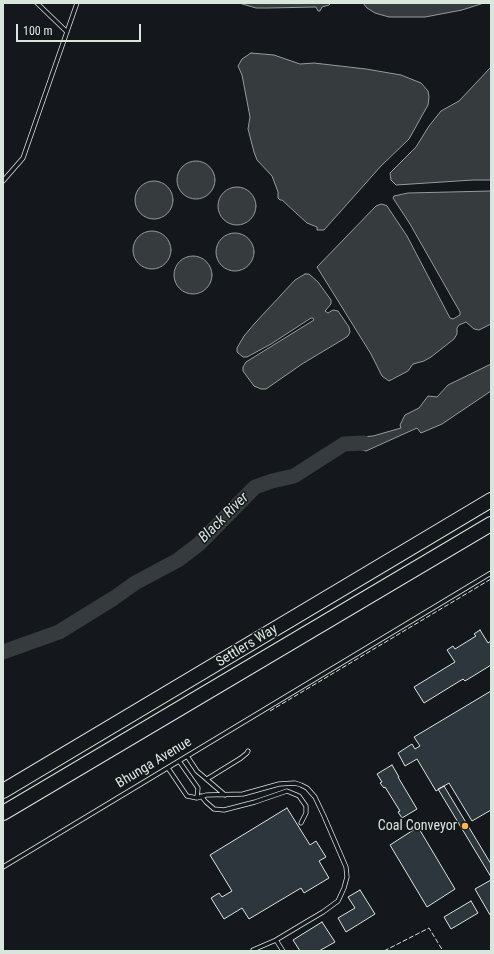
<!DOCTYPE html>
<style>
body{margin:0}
#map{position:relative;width:494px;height:954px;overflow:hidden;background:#14181c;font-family:"Roboto Condensed",sans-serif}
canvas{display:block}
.frame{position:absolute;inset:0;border:4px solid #d8e6dc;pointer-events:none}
.scale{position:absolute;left:16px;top:24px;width:125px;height:18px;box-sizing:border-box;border:2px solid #d8e6dc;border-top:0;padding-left:5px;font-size:12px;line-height:14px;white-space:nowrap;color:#d8e6dc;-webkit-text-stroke:3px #14181c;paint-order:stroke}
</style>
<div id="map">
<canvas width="494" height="954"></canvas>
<div class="frame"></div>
<div class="scale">100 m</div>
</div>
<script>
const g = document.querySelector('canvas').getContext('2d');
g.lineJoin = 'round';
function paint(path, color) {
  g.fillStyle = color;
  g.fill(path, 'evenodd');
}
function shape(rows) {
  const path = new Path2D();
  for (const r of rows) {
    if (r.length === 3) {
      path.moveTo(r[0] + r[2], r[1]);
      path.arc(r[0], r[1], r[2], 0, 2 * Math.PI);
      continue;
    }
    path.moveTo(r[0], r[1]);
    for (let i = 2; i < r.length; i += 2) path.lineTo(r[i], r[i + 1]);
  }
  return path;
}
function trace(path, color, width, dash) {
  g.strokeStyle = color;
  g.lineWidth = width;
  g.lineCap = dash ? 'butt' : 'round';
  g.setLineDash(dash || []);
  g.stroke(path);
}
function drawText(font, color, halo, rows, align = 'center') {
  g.font = font + ' "Roboto Condensed",sans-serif';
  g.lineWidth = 3;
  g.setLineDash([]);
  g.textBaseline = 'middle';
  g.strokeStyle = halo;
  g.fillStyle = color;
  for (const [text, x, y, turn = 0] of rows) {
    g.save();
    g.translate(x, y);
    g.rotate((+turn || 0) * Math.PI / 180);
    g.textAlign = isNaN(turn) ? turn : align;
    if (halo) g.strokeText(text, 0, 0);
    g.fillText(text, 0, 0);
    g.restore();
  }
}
const water = shape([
 [239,3,331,3,329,5,322,7,320,11,318,11,316,7,268,8,256,8,239,3],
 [363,3,484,3,462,10,425,17,389,17,375,13,367,8,363,3],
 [251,53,274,55,300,64,314,63,366,69,401,75,421,83,428,91,429,97,428,105,409,139,381,166,324,230,317,230,317,227,307,223,282,200,280,200,278,198,278,192,272,176,257,160,254,152,248,129,250,117,242,75,238,66,242,59,251,53],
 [491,67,491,180,473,180,396,185,391,180,390,173,416,147,429,126,441,111,459,101,491,67],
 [196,180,19],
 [154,200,19],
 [237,206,19],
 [491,191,491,324,479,330,474,329,466,322,459,325,457,328,457,334,454,339,431,357,424,361,413,364,408,371,389,381,382,376,371,354,317,267,376,206,381,204,385,205,387,206,407,236,450,318,453,319,460,315,460,312,410,224,393,198,394,196,408,193,491,191],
 [152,250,19],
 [235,252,19],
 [193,275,19],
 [305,274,309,274,318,282,331,300,331,304,325,311,328,313,333,310,338,311,349,327,350,332,348,336,342,340,302,364,266,389,261,389,254,386,243,371,243,367,246,362,314,320,313,318,311,318,271,344,247,357,243,357,237,352,237,348,244,336,255,323,295,280,305,274],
 [491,364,491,391,442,424,421,433,417,428,366,451,344,444,347,438,373,436,401,428,400,425,405,415,419,408,428,396,437,397,448,385,491,364]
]);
const river = shape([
 [3,652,59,632,114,598,135,583,178,560,199,544,255,487,272,481,294,476,344,444,364,443]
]);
const building = shape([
 [480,630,488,643,491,641,491,665,465,681,463,679,424,703,414,687,455,662,447,650,453,646,455,649,476,636,474,634,480,630],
 [491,691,491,810,472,821,449,783,436,791,417,759,405,766,398,753,412,744,415,749,420,746,414,737,491,691],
 [392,765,399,777,398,777,417,809,402,818,398,812,400,811,385,787,384,788,380,783,382,782,377,774,392,765],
 [444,786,491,864,491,877,438,789,444,786],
 [287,808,310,845,316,841,326,857,319,861,329,878,304,893,301,888,249,919,242,908,224,919,211,898,219,893,222,897,232,891,210,855,287,808],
 [418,827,455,889,427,907,390,845,418,827],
 [491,880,491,915,490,915,475,889,491,880],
 [360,890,375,914,346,932,338,918,355,908,348,897,360,890],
 [471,901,478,913,451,929,444,917,471,901],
 [322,922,335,942,319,951,300,951,293,940,322,922]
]);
const service = shape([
 [37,3,67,32],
 [3,181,23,158,77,3],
 [187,756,197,771,225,795],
 [179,761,198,788,197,798],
 [168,768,187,796,197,798,206,795,243,794,279,784,295,783,301,785,307,788,315,797,324,816,346,867,347,877,344,888,338,901,323,912,306,922,276,940,253,950],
 [207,779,241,758,247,753,248,751],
 [201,796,206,802,214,809,224,810,255,802,287,791,299,796,306,806,306,813,301,823],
 [3,867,491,573],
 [276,940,283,951]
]);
const motorway = shape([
 [3,791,491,500],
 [3,813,491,524]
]);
const fence = shape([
 [270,711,491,579],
 [384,951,429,928,443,951]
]);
const markers = [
 [465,826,4,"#ffb74d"]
];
const streetNames = [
 ["Settlers Way",247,646,-31],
 ["Bhunga Avenue",154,763,-31]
];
const poiNames = [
 ["Coal Conveyor",457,826]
];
const waterNames = [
 ["Black River",224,518,-45]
];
paint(water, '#363b3e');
trace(water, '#939e99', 1);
trace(river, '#363b3e', 15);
paint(building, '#2c363c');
trace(building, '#d8e6dc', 1);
trace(service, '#d8e6dc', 5);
trace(motorway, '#d8e6dc', 16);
trace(service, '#14181c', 3.5);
trace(motorway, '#14181c', 14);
trace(fence, '#d8e6dc', 1, [5, 2]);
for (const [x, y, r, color] of markers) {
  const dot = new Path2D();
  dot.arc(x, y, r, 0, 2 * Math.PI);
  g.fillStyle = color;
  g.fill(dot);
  trace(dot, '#14181c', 1.5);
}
drawText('14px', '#d8e6dc', '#14181c', streetNames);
drawText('14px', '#d8e6dc', '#14181c', poiNames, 'right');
drawText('italic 15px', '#d8e6dc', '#14181c', waterNames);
</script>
